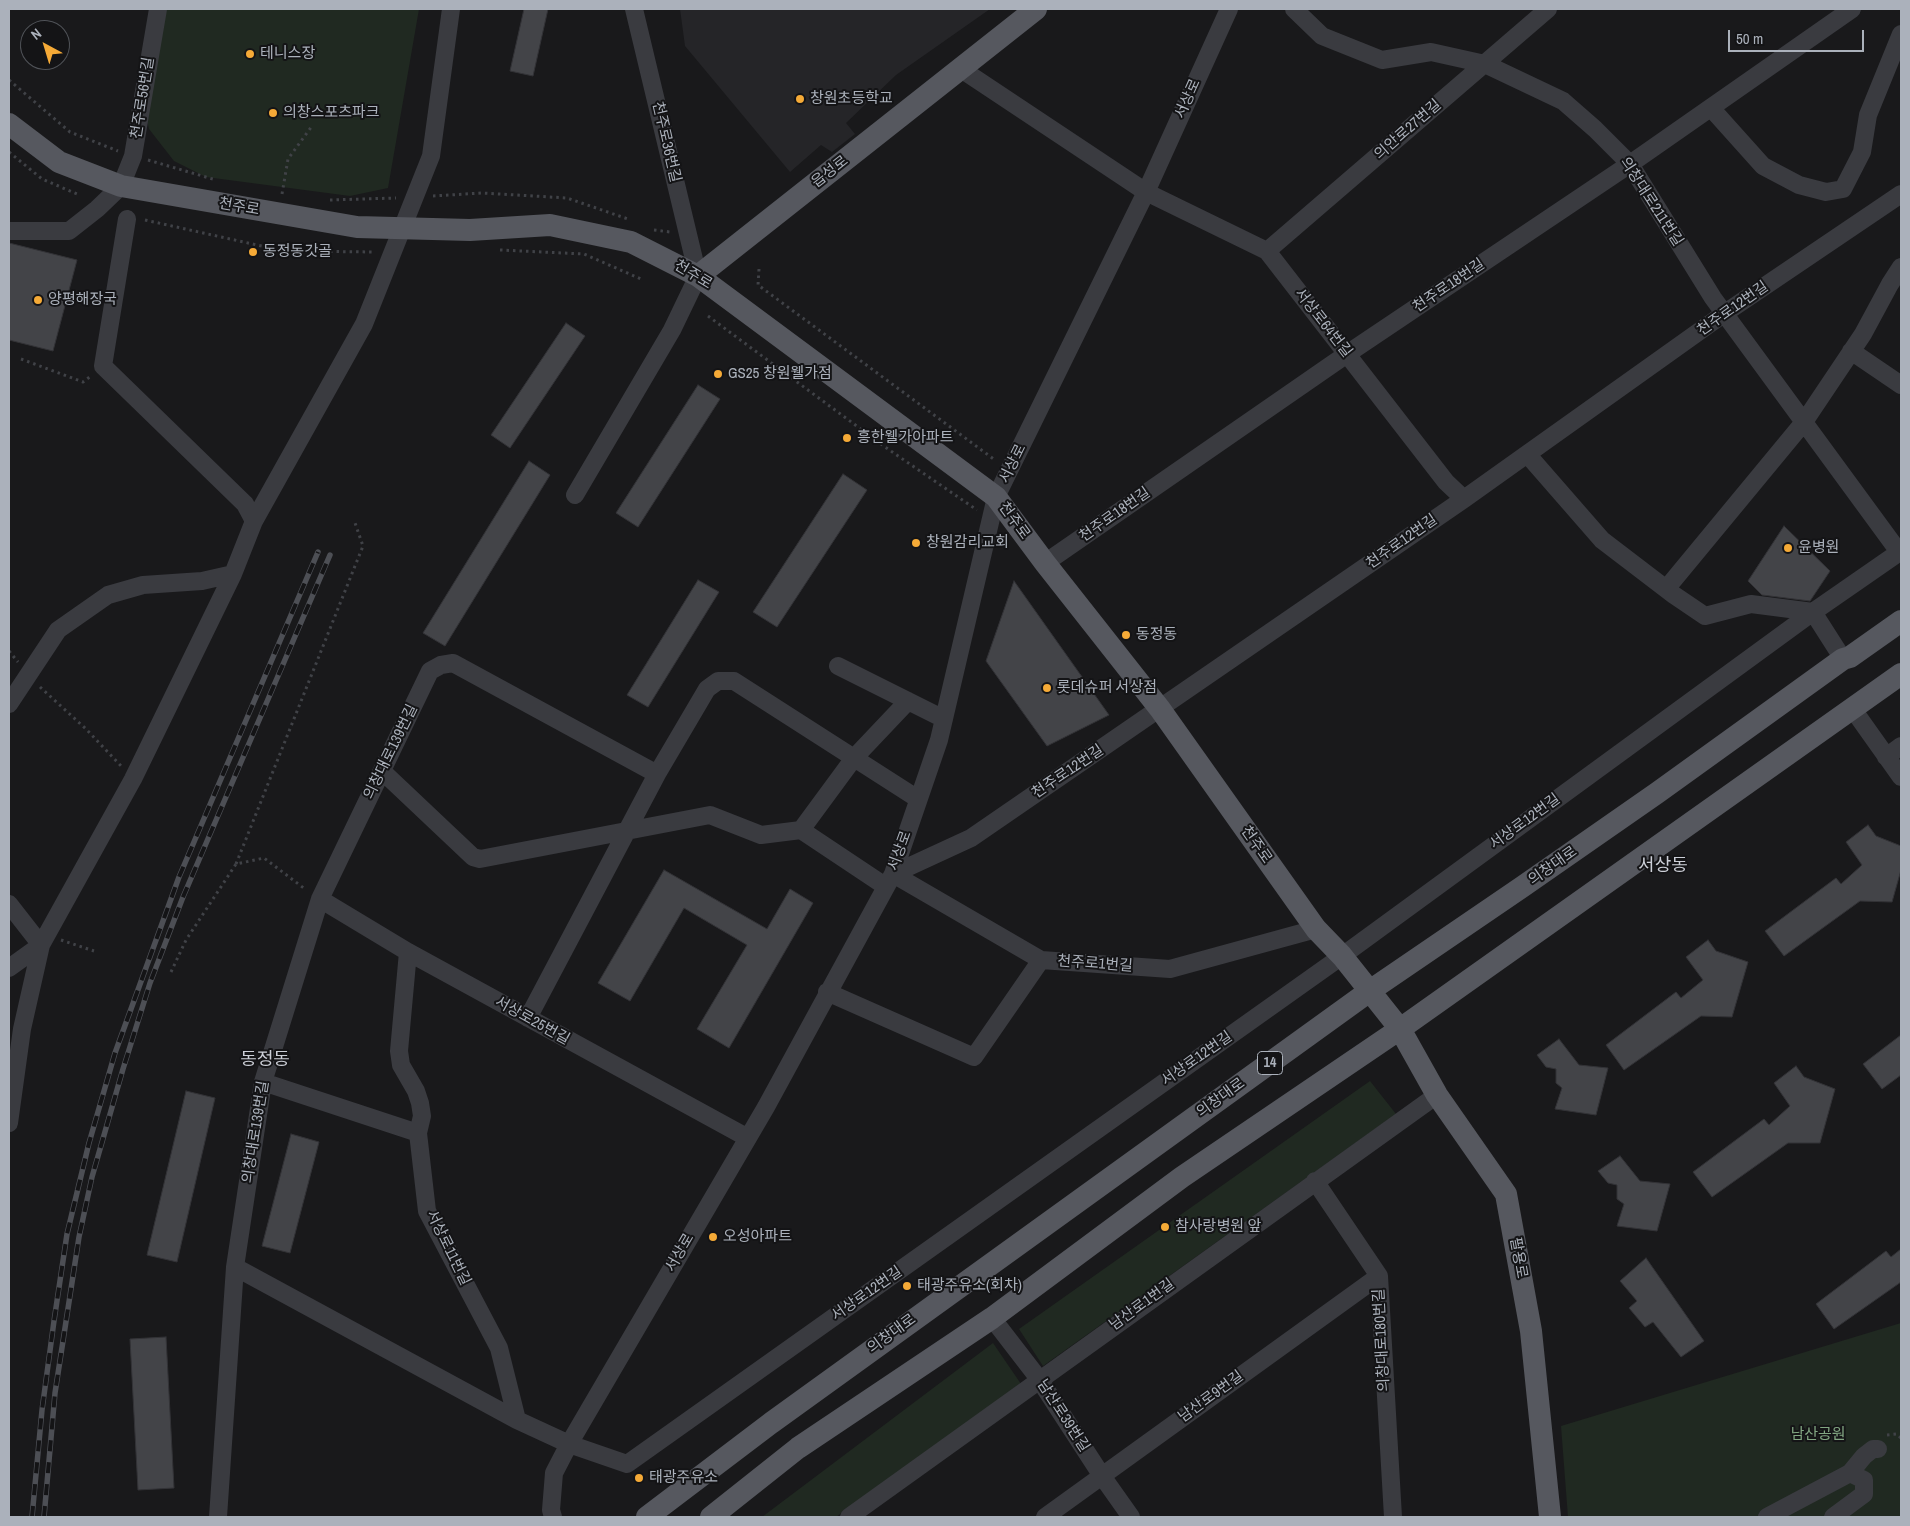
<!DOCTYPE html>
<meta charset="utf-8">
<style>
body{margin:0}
#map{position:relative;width:1910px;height:1526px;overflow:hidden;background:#19191b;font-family:"Archivo Narrow",sans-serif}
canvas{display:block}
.frame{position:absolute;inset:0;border:10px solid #abb1bb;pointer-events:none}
.north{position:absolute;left:20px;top:20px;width:50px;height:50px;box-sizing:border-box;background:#141416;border:1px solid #505358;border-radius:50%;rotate:321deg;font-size:14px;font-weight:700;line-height:20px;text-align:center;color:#abb1bb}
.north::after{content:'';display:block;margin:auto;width:18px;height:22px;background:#f5aa37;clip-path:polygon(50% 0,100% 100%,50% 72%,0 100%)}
.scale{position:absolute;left:1728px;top:30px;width:136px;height:22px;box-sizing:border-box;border:2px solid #abb1bb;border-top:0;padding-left:6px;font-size:15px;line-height:18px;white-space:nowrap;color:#abb1bb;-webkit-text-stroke:4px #141416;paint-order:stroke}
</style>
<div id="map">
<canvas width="1910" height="1526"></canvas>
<div class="frame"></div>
<div class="north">N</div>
<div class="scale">50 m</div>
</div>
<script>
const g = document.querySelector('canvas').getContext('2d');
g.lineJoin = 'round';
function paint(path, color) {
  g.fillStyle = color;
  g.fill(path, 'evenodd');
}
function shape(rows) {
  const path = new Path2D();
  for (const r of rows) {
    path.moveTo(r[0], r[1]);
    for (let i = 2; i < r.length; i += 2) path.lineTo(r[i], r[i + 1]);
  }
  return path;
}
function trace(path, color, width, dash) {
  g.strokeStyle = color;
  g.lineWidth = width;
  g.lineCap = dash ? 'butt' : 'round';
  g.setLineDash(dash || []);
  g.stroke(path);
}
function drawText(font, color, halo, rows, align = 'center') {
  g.font = font + ' "Archivo Narrow","Noto Sans KR",sans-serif';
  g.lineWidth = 4;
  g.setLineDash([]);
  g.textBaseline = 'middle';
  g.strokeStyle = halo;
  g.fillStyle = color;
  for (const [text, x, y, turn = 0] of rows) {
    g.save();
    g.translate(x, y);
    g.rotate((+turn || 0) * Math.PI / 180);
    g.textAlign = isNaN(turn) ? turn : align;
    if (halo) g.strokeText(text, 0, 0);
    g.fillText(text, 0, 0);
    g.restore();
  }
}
const built = shape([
 [680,9,990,9,896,75,846,123,855,134,832,152,821,145,790,172,685,46]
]);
const green = shape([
 [161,9,419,9,388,188,350,196,206,177,174,161,149,129,142,98],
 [1370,1081,1396,1114,1043,1366,1019,1329],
 [1901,1323,1901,1517,1568,1517,1561,1426],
 [993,1343,1021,1384,836,1517,762,1517]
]);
const building = shape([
 [524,9,548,9,533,76,510,71,524,9],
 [9,243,77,260,53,351,9,340,9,243],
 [566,323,585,336,510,448,491,435,566,323],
 [698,385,720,399,638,527,616,513,698,385],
 [529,461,550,475,445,646,423,633,529,461],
 [843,474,867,490,777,627,753,612,843,474],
 [1784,526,1830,571,1810,601,1762,595,1748,581,1784,526],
 [698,580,719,592,648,707,627,695,698,580],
 [1014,581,1109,715,1047,746,986,661,1014,581],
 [1868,825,1876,836,1901,846,1901,870,1892,902,1860,901,1784,956,1765,931,1836,878,1841,884,1862,865,1846,842,1868,825],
 [664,870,767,929,790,889,813,903,729,1048,697,1029,747,945,684,908,630,1001,598,983,664,870],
 [1708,940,1716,951,1748,962,1732,1017,1701,1016,1624,1070,1606,1045,1676,992,1681,998,1703,980,1686,957,1708,940],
 [1901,1035,1901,1075,1882,1089,1863,1064,1901,1035],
 [1559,1039,1579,1065,1608,1068,1596,1115,1555,1109,1562,1088,1556,1083,1556,1069,1546,1067,1537,1055,1559,1039],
 [1796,1066,1804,1077,1835,1089,1820,1143,1788,1143,1712,1197,1693,1172,1764,1119,1769,1125,1790,1106,1774,1083,1796,1066],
 [186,1091,215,1098,177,1262,147,1255,186,1091],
 [291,1134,319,1142,290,1253,262,1246,291,1134],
 [1620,1156,1640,1181,1670,1184,1657,1231,1617,1226,1624,1204,1617,1199,1617,1185,1608,1183,1598,1171,1620,1156],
 [1901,1249,1901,1282,1834,1329,1816,1304,1886,1251,1891,1257,1901,1249],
 [1646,1258,1704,1341,1681,1357,1653,1322,1645,1327,1629,1308,1637,1301,1620,1281,1646,1258],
 [166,1337,174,1488,138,1490,130,1339,166,1337]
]);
const path = shape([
 [9,80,70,132,118,151],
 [9,152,42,179,77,194],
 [148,160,216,180],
 [282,194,288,159,312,126],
 [433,196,482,193,567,198,628,219],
 [330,200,396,198],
 [145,220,284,251,374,252],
 [654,230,670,232],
 [500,250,584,254,641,279],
 [759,269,758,285,995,460],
 [708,316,885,447,977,510],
 [21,359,83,382,91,376],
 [9,651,18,662],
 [40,687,86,729,122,767],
 [236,864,363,546,354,520],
 [61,940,94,951],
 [171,972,186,940,236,864,264,858,305,889],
 [1887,1435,1897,1434,1901,1438]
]);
const minor = shape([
 [1294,9,1322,36,1382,60,1431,52,1485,64,1563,101,1595,129,1630,164,1713,298,1899,552],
 [961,69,1146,192,1267,251,1446,482,1464,499],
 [1711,108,1763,166,1799,185,1826,192,1843,189,1862,152,1868,115,1901,34],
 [127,219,103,366,245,504,254,521],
 [9,231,69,231,97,209,121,186,133,156,158,9],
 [1267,251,1548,9],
 [1851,351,1901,385],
 [1527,454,1602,540,1674,595,1705,616,1751,604,1813,612,1843,659],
 [575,495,672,330,698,276,634,9],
 [1045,563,1347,354,1630,164,1852,9],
 [1666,589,1804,422,1863,334,1890,284,1901,267],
 [838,666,944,719],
 [9,704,58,630,108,595,143,585,202,581,233,574],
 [1852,708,1901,777],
 [1886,757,1901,746],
 [382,771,473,857,480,859,710,815,761,835,801,830,885,886],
 [801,830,854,758,908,701],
 [893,874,971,838,1464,499,1725,313,1901,194],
 [893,874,1041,960,1170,969,1316,929],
 [320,899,408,952,748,1138],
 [9,904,41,945,9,968],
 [408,952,399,1051,401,1065,416,1091,420,1103,422,1116,418,1133,427,1211,499,1348,517,1420],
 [827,992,974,1057,1041,960],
 [528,1018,657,774,707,689,718,681,734,681,918,799],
 [263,1082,418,1133],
 [9,1123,22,1029,41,945,133,779,233,574,254,521,364,324,431,156,451,9],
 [1315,1181,1379,1276,1393,1517],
 [235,1267,517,1420,569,1444,627,1464,1342,956,1813,612,1901,551],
 [992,1318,1039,1379,1102,1476,1131,1517],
 [1850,1473,1864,1456,1873,1449,1878,1449],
 [218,1517,235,1267,263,1082,320,899,430,671,441,665,453,663,657,774],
 [553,1517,551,1510,554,1473,569,1444,766,1107,893,874,939,740,996,497,1146,192,1229,9],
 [849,1517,1437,1095],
 [1045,1517,1379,1276],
 [1767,1517,1850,1473,1864,1480,1864,1494,1833,1517]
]);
const major = shape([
 [9,124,59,162,121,186,357,227,470,230,550,225,631,242,698,276,996,497,1045,563,1160,709,1316,929,1342,956,1400,1029,1437,1095,1506,1194,1531,1331,1550,1517],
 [698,276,1036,9],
 [647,1517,771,1423,1371,990,1522,887,1657,793,1843,659,1850,657,1901,621],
 [711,1517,798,1448,992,1318,1182,1177,1400,1029,1901,674]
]);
const rail = shape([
 [32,1517,42,1410,54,1321,67,1234,89,1143,115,1053,179,877,318,552],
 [44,1517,55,1393,79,1237,92,1177,123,1069,150,983,183,897,330,555]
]);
const markers = [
 [250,54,5,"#f5aa37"],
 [800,99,5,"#f5aa37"],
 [273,113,5,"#f5aa37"],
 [253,252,5,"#f5aa37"],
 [38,300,5,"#f5aa37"],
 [718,374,5,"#f5aa37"],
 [847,438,5,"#f5aa37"],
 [916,543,5,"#f5aa37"],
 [1788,548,5,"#f5aa37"],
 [1126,635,5,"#f5aa37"],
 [1047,688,5,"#f5aa37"],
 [1165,1227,5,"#f5aa37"],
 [713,1237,5,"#f5aa37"],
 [907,1286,5,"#f5aa37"],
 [639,1478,5,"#f5aa37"]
];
const shields = [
 [1270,1063,25]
];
const shieldNames = [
 ["14",1270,1063]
];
const poiNames = [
 ["테니스장",260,54],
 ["창원초등학교",810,99],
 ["의창스포츠파크",283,113],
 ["동정동갓골",263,252],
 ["양평해장국",48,300],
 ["GS25 창원웰가점",728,374],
 ["흥한웰가아파트",857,438],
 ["창원감리교회",926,543],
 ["윤병원",1798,548],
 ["동정동",1136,635],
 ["롯데슈퍼 서상점",1057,688],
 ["참사랑병원 앞",1175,1227],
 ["오성아파트",723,1237],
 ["태광주유소(회차)",917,1286],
 ["태광주유소",649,1478]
];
const streetNames = [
 ["천주로56번길",143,98,-81],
 ["서상로",1188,99,-66],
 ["의안로27번길",1408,130,-41],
 ["천주로36번길",666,142,77],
 ["읍성로",830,172,-38],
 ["의창대로211번길",1651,202,57],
 ["천주로",239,207,10],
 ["천주로",693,275,31],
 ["천주로18번길",1449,286,-34],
 ["천주로12번길",1733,309,-35],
 ["서상로64번길",1323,323,52],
 ["서상로",1013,464,-64],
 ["천주로18번길",1115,515,-35],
 ["천주로",1014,521,54],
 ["천주로12번길",1402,542,-35],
 ["의창대로139번길",391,752,-64],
 ["천주로12번길",1068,772,-34],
 ["서상로12번길",1525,822,-36],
 ["천주로",1256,845,55],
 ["서상로",900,851,-70],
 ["의창대로",1553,866,-35],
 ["천주로1번길",1095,964,4],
 ["서상로25번길",532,1021,29],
 ["서상로12번길",1197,1059,-35],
 ["의창대로",1221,1098,-36],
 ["의창대로139번길",256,1132,-81],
 ["서상로11번길",448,1248,64],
 ["서상로",680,1253,-60],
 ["팔용로",1518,1258,80],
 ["서상로12번길",867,1294,-35],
 ["남산로1번길",1142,1305,-36],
 ["의창대로",892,1334,-36],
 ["의창대로180번길",1382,1340,-93],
 ["남산로9번길",1211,1397,-36],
 ["남산로39번길",1063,1416,57]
];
const parkNames = [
 ["남산공원",1818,1435]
];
const quarterNames = [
 ["서상동",1663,866],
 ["동정동",265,1060]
];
paint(built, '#252528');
paint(green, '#202921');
paint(building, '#434448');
trace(building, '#333337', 1);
trace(path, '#404247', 3, [2.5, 4]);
trace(minor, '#3a3b40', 18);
trace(major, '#56585f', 22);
trace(rail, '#4d4f55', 5.5);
trace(rail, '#141416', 4, [11]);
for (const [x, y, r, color] of markers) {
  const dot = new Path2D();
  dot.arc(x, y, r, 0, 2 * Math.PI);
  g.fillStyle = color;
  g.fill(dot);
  trace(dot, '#141416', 2);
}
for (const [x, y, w] of shields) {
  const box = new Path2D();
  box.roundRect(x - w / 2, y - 11.5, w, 23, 4);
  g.fillStyle = '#141416';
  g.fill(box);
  trace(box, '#abb1bb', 1);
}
drawText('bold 14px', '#abb1bb', null, shieldNames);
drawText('15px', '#abb1bb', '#141416', poiNames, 'left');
drawText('15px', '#abb1bb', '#141416', streetNames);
drawText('15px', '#82a682', '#141416', parkNames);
drawText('18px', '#cccfd7', '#141416', quarterNames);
</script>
